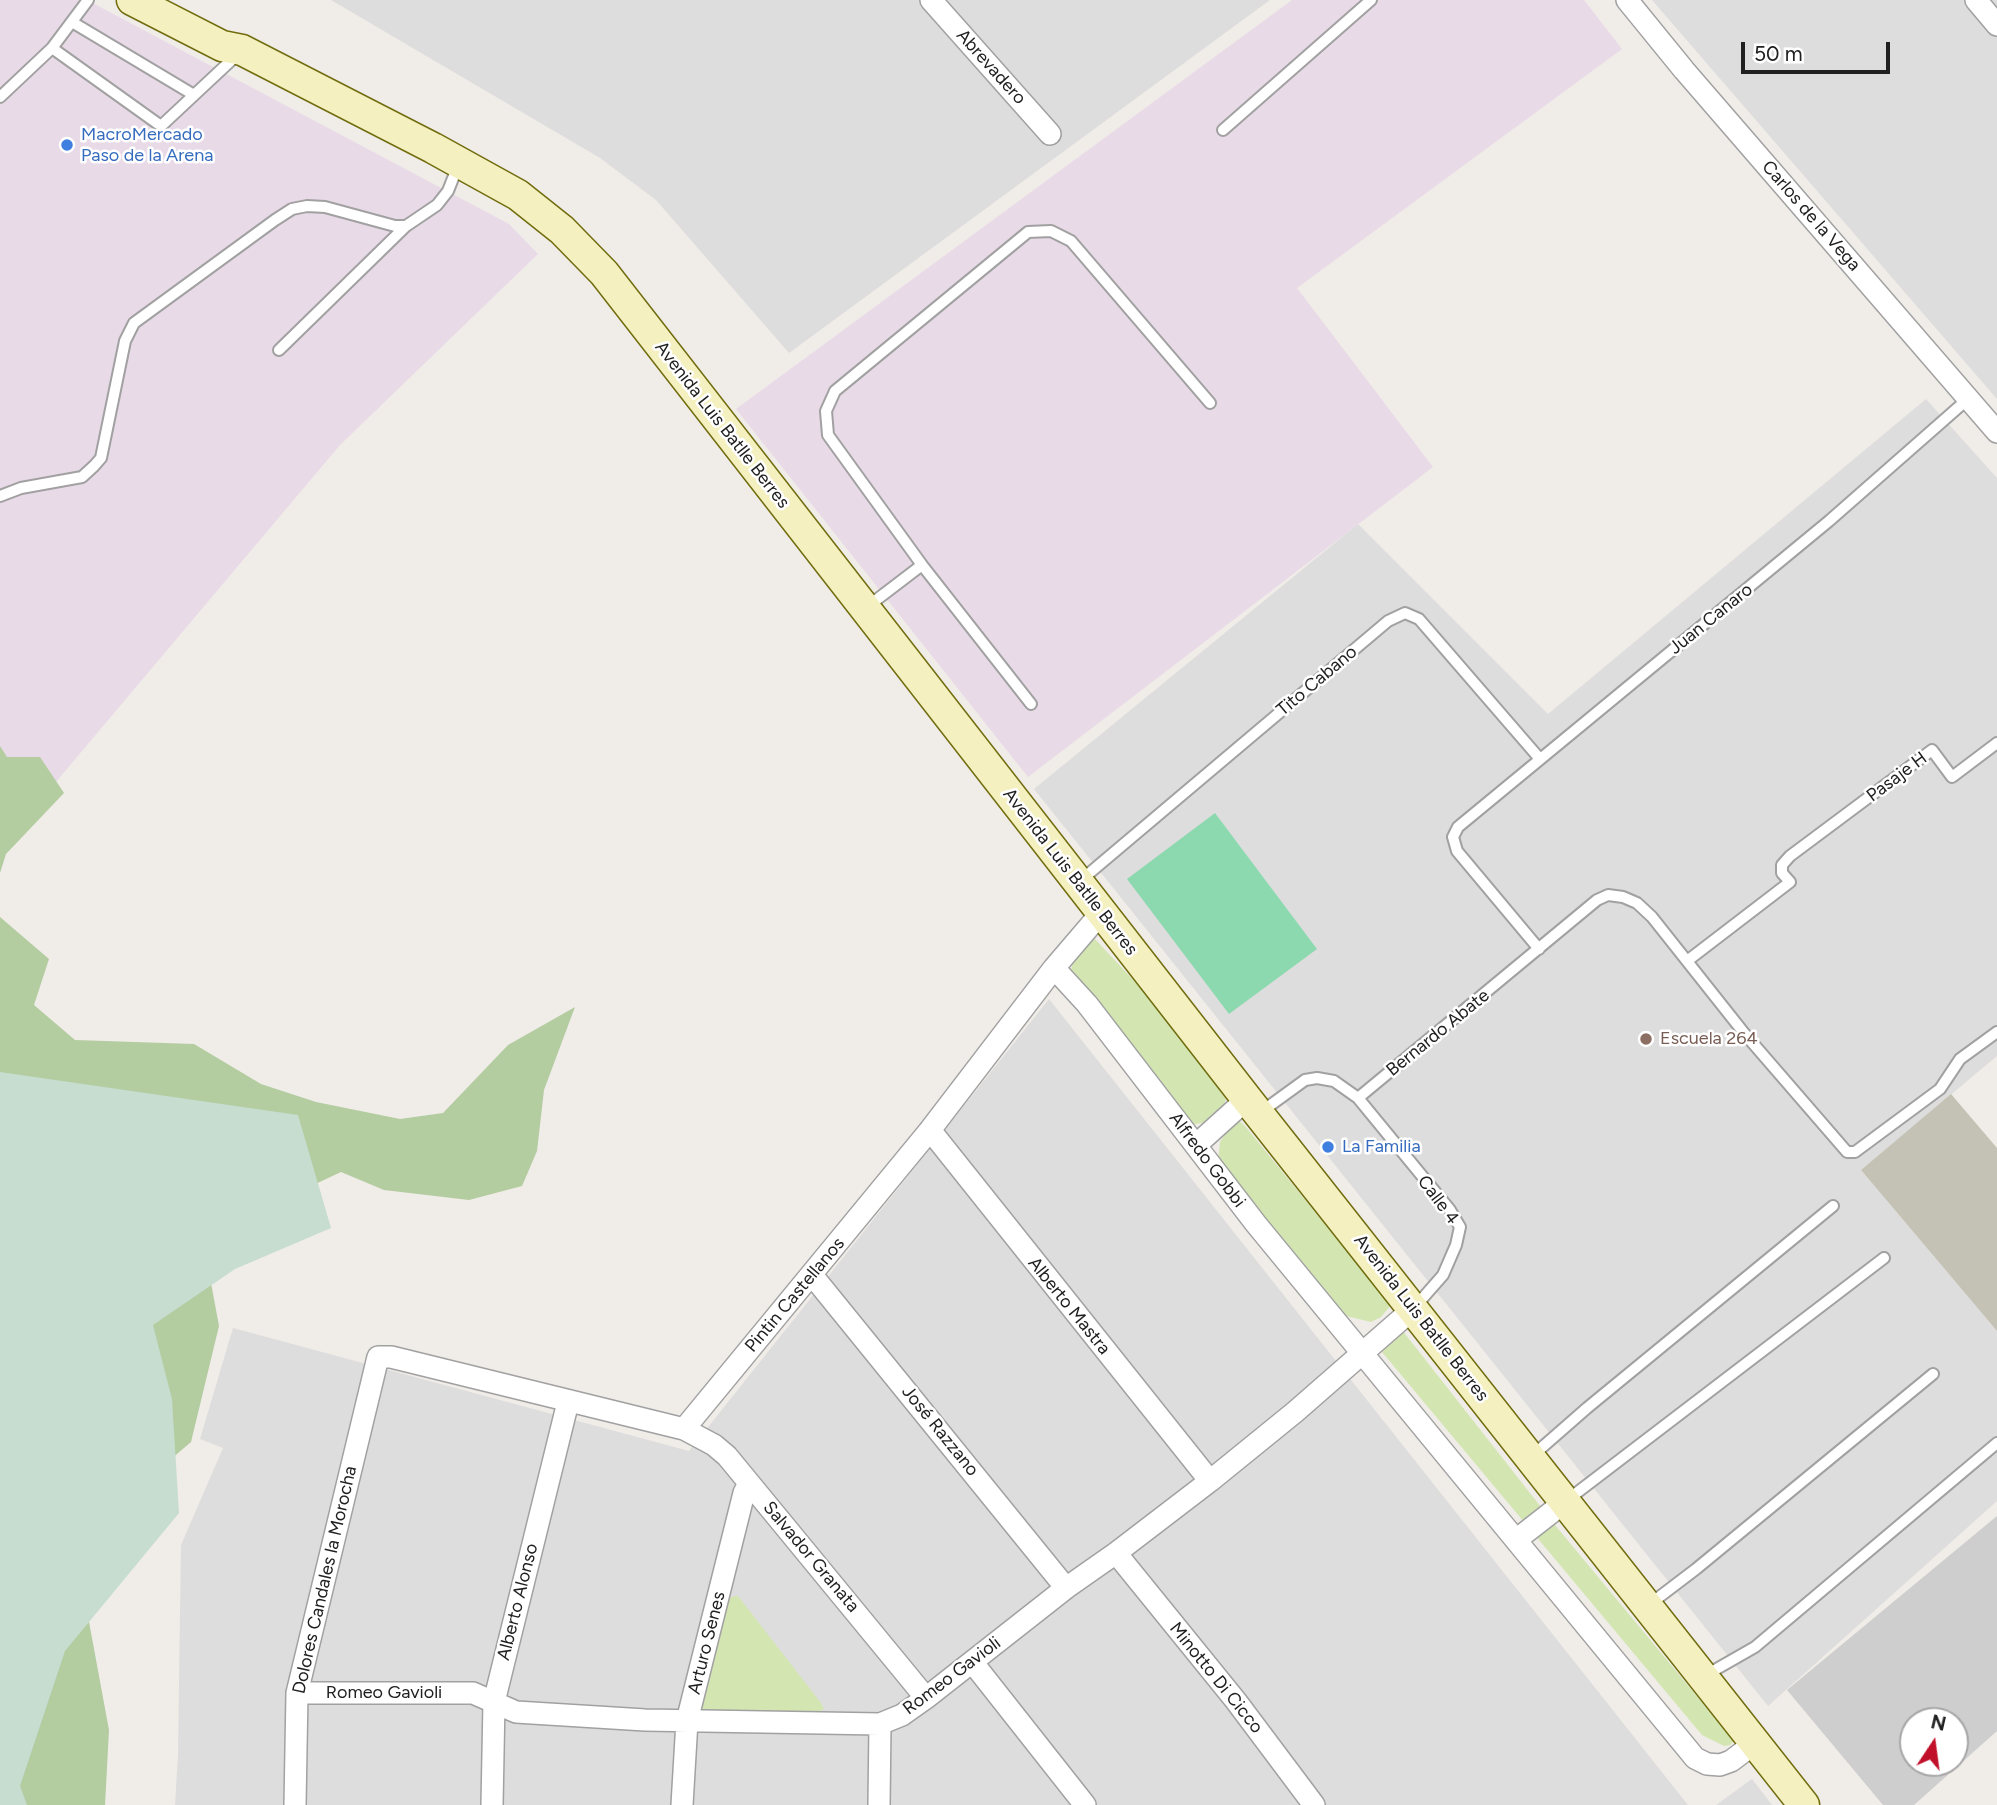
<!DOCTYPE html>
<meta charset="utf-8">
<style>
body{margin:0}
#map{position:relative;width:1997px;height:1805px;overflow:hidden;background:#f0ece8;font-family:Figtree,sans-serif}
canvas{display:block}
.north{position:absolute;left:1899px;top:1707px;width:70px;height:70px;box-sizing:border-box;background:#fff;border:2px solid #a6a6a6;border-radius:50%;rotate:13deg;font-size:19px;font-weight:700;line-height:28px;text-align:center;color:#202020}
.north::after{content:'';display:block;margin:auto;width:24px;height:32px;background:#c1102a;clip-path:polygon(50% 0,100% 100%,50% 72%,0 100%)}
.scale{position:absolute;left:1741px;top:42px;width:149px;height:32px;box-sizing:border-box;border:4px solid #202020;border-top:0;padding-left:9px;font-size:21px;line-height:24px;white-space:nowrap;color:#202020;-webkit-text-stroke:5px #fff;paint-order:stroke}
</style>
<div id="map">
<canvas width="1997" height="1805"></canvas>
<div class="north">N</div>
<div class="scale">50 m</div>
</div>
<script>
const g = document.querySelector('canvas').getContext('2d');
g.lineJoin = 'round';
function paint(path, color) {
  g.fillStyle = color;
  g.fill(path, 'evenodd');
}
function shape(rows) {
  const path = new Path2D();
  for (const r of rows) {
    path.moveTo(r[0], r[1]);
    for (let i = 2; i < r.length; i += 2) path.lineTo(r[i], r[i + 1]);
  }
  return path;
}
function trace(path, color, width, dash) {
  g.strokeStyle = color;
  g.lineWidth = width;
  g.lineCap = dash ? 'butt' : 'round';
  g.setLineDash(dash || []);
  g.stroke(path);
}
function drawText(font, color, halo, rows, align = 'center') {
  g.font = font + ' Figtree,sans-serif';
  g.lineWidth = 5;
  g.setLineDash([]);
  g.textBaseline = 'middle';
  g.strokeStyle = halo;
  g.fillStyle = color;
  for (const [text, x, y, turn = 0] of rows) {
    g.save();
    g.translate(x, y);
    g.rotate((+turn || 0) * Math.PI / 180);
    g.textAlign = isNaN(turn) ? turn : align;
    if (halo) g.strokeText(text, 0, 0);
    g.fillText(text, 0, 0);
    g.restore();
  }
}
const residential = shape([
 [331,0,1270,0,789,353,656,200,600,158],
 [1652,0,1997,0,1997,399],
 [1926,399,1997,478,1997,1056,1861,1170,1997,1331,1997,1501,1768,1706,1034,789,1358,524,1548,714],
 [1049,999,1688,1805,175,1805,178,1755,181,1545,223,1448,200,1439,233,1328,689,1451],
 [1752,1779,1772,1805,1716,1805]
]);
const industrial = shape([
 [0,0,87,0,509,224,538,254,340,445,50,789,0,766],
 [1292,0,1584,0,1622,49,1297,288,1433,467,1028,777,736,409]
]);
const religious = shape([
 [1997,1516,1997,1731,1914,1805,1883,1805,1787,1690],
 [1913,1721,1955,1721,1955,1763,1913,1763]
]);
const construction = shape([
 [1951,1094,1997,1148,1997,1331,1861,1170]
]);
const grass = shape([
 [1094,938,1165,1014,1226,1099,1223,1107,1208,1122,1190,1125,1070,973,1075,956],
 [1238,1120,1245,1126,1391,1305,1381,1317,1371,1322,1338,1314,1218,1161,1220,1142,1233,1122],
 [1402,1330,1555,1525,1734,1741,1730,1745,1724,1746,1702,1735,1382,1352],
 [738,1596,821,1703,824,1709,818,1712,707,1714,703,1710,702,1704,727,1603,731,1597]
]);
const forest = shape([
 [0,746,7,757,40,757,64,793,6,854,0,873],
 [0,917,49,959,34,1005,75,1040,194,1044,261,1084,316,1102,400,1119,443,1113,508,1045,575,1007,544,1090,537,1151,522,1186,469,1200,384,1190,341,1172,275,1203,206,1256,219,1326,191,1442,137,1488,0,1338],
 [0,1491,82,1584,109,1730,105,1805,0,1805]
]);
const wetland = shape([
 [0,1072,298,1115,331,1228,235,1269,153,1325,172,1399,179,1513,65,1651,20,1786,27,1805,0,1805]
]);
const pitch = shape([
 [1215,813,1317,949,1229,1014,1127,879]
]);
const lane = shape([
 [88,0,52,48,161,126,238,54],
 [72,22,194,95],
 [0,97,52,48],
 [1223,130,1371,0],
 [279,350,406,226],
 [0,496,21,488,82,477,94,466,101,458,125,341,134,323,275,220,292,209,307,206,325,207,395,226,406,226,437,205,448,191,459,163],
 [867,607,922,565],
 [1031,704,922,565,828,435,826,411,835,391,1028,232,1051,231,1071,241,1210,403],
 [1080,881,1388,621,1405,613,1419,619,1540,759],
 [1539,949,1457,851,1453,837,1458,827,1829,521,1969,398],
 [1687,961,1790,882,1782,873,1782,865,1790,856,1932,750,1952,777,1997,743],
 [1358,1098,1450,1210,1460,1227,1456,1245,1443,1275,1414,1308],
 [1261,1112,1305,1080,1317,1078,1334,1081,1358,1098,1597,900,1608,895,1623,897,1637,903,1652,917,1744,1033,1847,1152,1855,1152,1940,1089,1960,1059,1997,1032],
 [1531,1457,1587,1408,1833,1206],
 [1566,1501,1884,1258],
 [1650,1604,1696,1569,1933,1374],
 [1706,1675,1755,1647,1997,1443]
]);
const street = shape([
 [931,0,1050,134],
 [1627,0,1684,70,1997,432],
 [1976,0,1997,25],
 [1054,968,1087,1004,1256,1224,1695,1758,1707,1764,1720,1765,1731,1761,1755,1743],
 [930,1130,1210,1481],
 [1196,1145,1247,1099],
 [812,1275,1066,1588],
 [684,1429,714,1445,727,1456,926,1698],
 [1516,1540,1566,1501],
 [1116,1553,1236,1701,1314,1805],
 [973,1663,1085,1805],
 [297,1693,473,1693,516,1712,645,1720,880,1724,902,1715,926,1698,1066,1588,1116,1553,1210,1481,1295,1412,1414,1308],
 [295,1805,297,1693,378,1357,391,1357,684,1429,930,1130,1054,968,1101,913],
 [492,1805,494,1702,568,1402],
 [682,1805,687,1721,744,1493,749,1483],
 [879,1805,880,1724]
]);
const secondary = shape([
 [132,0,222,46,242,50,433,148,518,195,562,230,604,273,1247,1099,1804,1805]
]);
const markers = [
 [67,145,7,"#3f7fe0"],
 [1646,1039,7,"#8d6e63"],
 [1328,1147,7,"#3f7fe0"]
];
const streetNames = [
 ["Abrevadero",991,67,48],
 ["Carlos de la Vega",1811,216,49],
 ["Avenida Luis Batlle Berres",722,425,52],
 ["Juan Canaro",1711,619,-39],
 ["Tito Cabano",1317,681,-40],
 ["Pasaje H",1897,777,-37],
 ["Avenida Luis Batlle Berres",1070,872,52],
 ["Bernardo Abate",1438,1033,-39],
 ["Alfredo Gobbi",1207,1160,53],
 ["Calle 4",1438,1200,53],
 ["Pintin Castellanos",795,1295,-50],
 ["Alberto Mastra",1069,1306,51],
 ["Avenida Luis Batlle Berres",1421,1318,52],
 ["José Razzano",940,1431,51],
 ["Salvador Granata",811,1557,50],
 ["Dolores Candales la Morocha",325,1580,-77],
 ["Alberto Alonso",518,1602,-76],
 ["Arturo Senes",707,1643,-76],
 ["Romeo Gavioli",952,1676,-37],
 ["Minotto Di Cicco",1216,1678,51],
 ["Romeo Gavioli",384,1693]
];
const shopNames = [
 ["MacroMercado",81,135],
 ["Paso de la Arena",81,156],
 ["La Familia",1342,1147]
];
const educationNames = [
 ["Escuela 264",1660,1039]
];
paint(residential, '#dedddd');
paint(industrial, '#e9dae8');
paint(religious, '#cecece');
paint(construction, '#c4c2b4');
paint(grass, '#d3e6b2');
paint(forest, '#b3cca0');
paint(wetland, '#c6ddcf');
paint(pitch, '#8cd9af');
trace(lane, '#a1a1a1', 14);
trace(street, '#a1a1a1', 24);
trace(secondary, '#716d0e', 33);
trace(lane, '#fff', 10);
trace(street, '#fff', 21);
trace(secondary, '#f5f0c0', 30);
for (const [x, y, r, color] of markers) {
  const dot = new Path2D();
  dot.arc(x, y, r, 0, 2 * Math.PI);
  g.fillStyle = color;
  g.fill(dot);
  trace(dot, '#fff', 2.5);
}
drawText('18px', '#202020', '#fff', streetNames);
drawText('18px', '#366cbe', '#fff', shopNames, 'left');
drawText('18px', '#785e54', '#fff', educationNames, 'left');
</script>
